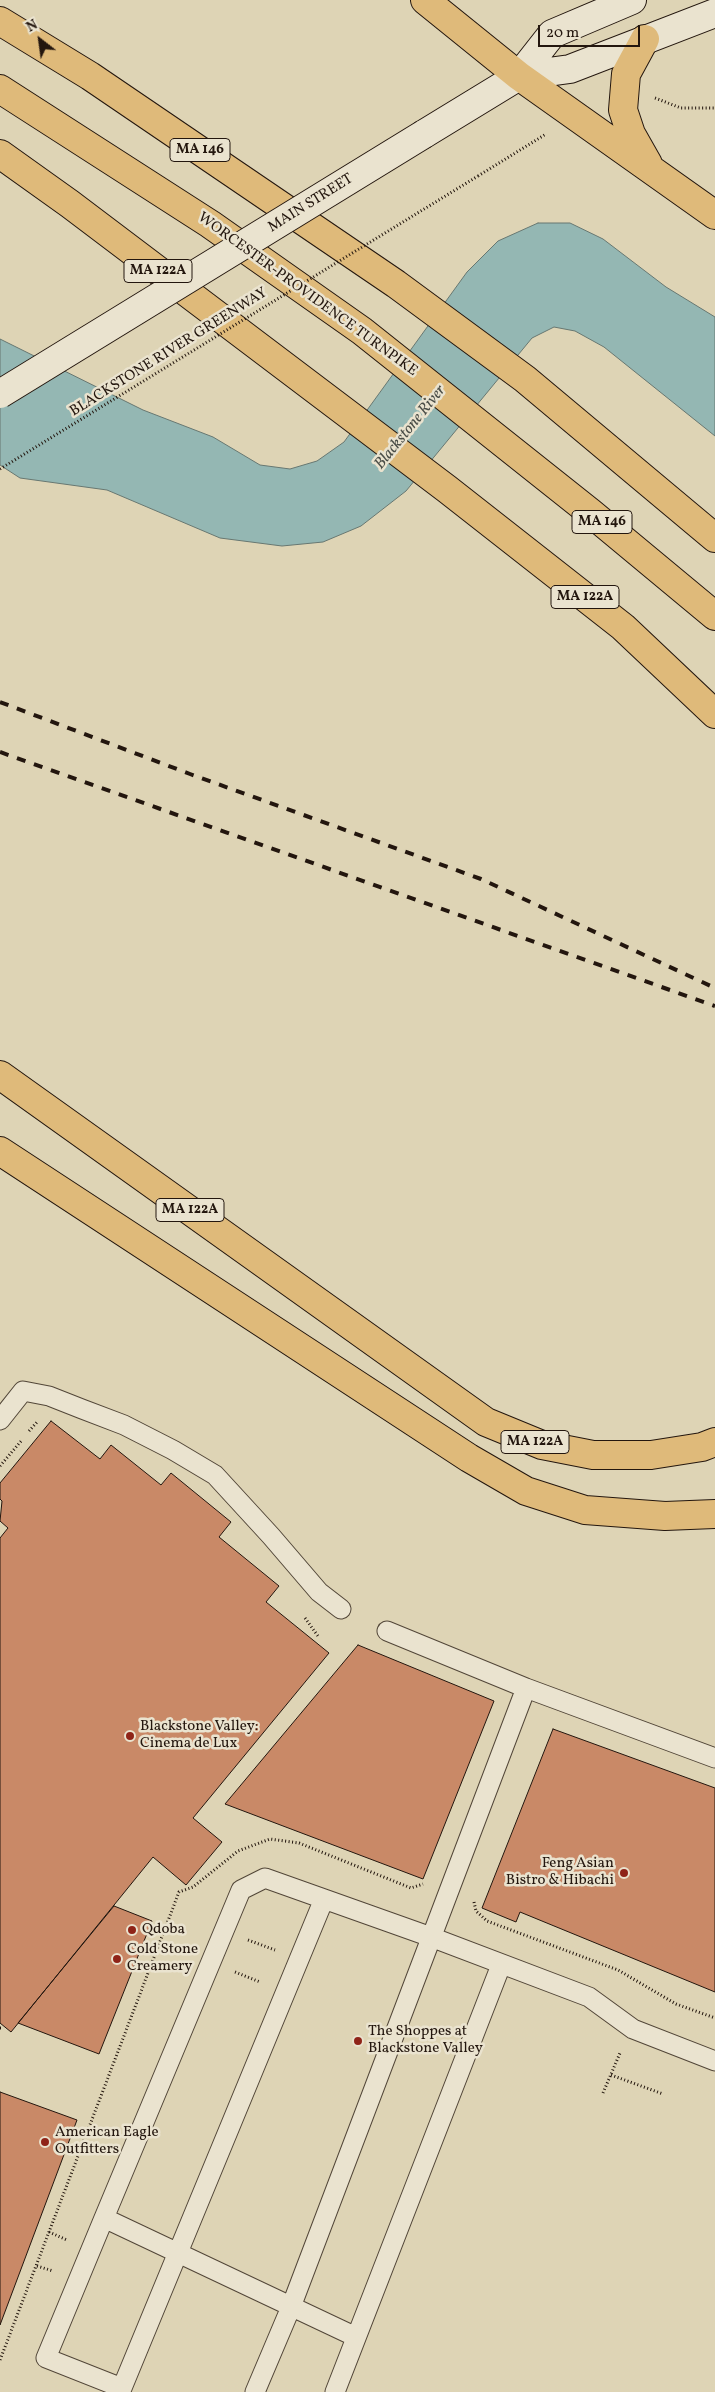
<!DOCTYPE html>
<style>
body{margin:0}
#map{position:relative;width:715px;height:2392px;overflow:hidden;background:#ded4b5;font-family:Vollkorn,serif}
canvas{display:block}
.north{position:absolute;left:15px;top:15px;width:50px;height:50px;-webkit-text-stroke:4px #eae3cf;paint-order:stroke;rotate:330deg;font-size:14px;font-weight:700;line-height:20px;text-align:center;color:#23160e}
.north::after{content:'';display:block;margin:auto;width:18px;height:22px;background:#23160e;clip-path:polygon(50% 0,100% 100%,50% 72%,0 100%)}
.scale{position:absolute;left:538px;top:25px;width:102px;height:22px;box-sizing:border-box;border:2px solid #23160e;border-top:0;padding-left:6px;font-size:15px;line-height:18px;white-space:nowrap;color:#23160e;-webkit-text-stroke:4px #eae3cf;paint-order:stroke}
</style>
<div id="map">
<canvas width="715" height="2392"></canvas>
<div class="north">N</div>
<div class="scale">20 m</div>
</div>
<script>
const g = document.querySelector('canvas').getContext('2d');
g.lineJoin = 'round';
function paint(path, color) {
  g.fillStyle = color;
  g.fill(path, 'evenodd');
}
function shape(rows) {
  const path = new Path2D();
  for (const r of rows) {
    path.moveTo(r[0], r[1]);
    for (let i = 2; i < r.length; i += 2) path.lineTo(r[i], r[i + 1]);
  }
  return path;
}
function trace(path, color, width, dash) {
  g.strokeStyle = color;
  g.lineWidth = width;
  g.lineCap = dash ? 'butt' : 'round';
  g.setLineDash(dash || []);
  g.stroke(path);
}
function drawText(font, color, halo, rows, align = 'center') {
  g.font = font + ' Vollkorn,serif';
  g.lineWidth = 5;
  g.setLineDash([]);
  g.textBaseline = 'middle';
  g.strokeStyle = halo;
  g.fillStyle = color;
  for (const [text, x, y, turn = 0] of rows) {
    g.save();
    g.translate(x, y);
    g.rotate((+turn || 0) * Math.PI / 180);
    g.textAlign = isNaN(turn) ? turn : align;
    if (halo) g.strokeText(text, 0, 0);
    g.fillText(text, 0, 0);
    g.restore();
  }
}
const water = shape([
 [538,223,570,223,603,239,666,287,715,317,715,436,604,347,575,331,554,327,532,338,406,491,361,526,323,542,282,546,220,538,107,490,20,478,0,465,0,339,143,410,213,437,260,465,290,469,317,461,344,442,467,272,498,241,538,223]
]);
const building = shape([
 [51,1421,100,1459,111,1445,161,1485,171,1473,231,1522,219,1537,279,1586,266,1602,329,1653,193,1818,222,1842,186,1885,153,1857,11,2032,0,2023,0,1538,8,1528,0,1521,2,1501,0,1499,0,1483,51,1421],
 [358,1645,494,1701,423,1879,225,1804,358,1645],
 [553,1729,715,1788,715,1992,520,1912,516,1922,482,1908,553,1729],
 [114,1906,152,1921,99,2054,18,2023,114,1906],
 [0,2092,77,2120,0,2325,0,2092]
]);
const path = shape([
 [655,98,681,108,715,108],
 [478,176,546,134],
 [29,1431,38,1421],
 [0,1466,22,1440],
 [305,1618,318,1636],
 [474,1902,476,1911,487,1921,618,1970,676,2004,715,2018],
 [248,1940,275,1950],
 [235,1972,260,1982],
 [0,2028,1,2028],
 [611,2075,663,2094],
 [603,2093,620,2053],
 [49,2232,67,2240],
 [37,2266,53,2271],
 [0,2360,179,1892,193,1887,238,1851,270,1839,299,1843,411,1888,423,1884]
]);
const lane = shape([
 [0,1420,23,1391,49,1396,82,1409,124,1425,173,1450,215,1475,271,1536,319,1592,341,1609],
 [387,1631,526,1688],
 [104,2218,46,2358,122,2388,324,1899],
 [356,2337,104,2218,241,1890,265,1878,431,1937,589,1997,633,2029,715,2061],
 [255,2392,291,2307,526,1688,715,1758],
 [335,2392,501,1965]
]);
const secondary = shape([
 [519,76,570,69,715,13],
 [424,134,519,76,552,34,632,0]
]);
const highway = shape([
 [425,0,519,76,715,215],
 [0,21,90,76,396,284,525,379,715,538],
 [645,39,626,74,623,110,631,134,648,164],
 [0,89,210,224,362,331,591,513,715,616],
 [0,154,70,204,447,489,623,627,715,714],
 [0,1075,486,1422,542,1445,593,1455,651,1455,702,1447,715,1442],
 [0,1151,469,1458,526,1491,585,1510,665,1516,715,1514]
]);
const rail = shape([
 [0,702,190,774,481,879,715,988],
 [0,752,715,1006]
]);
const pathBridge = shape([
 [0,469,478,176]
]);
const secondaryBridge = shape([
 [0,394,424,134]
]);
const markers = [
 [130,1736,5,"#8f2418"],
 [624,1873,5,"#8f2418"],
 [132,1930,5,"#8f2418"],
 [117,1959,5,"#8f2418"],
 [358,2041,5,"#8f2418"],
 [45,2142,5,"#8f2418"]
];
const shields = [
 [200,150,60],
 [158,271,68],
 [602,522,60],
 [585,597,68],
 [190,1210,68],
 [535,1442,68]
];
const shieldNames = [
 ["MA 146",200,150],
 ["MA 122A",158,271],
 ["MA 146",602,522],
 ["MA 122A",585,597],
 ["MA 122A",190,1210],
 ["MA 122A",535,1442]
];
const streetNames = [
 ["MAIN STREET",311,204,-32],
 ["WORCESTER-PROVIDENCE TURNPIKE",307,295,36],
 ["BLACKSTONE RIVER GREENWAY",169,353,-32]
];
const poiNames = [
 ["Blackstone Valley:",140,1727],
 ["Cinema de Lux",140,1744],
 ["Feng Asian",614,1864,"right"],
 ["Bistro & Hibachi",614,1881,"right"],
 ["Qdoba",142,1930],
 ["Cold Stone",127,1950],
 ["Creamery",127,1967],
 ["The Shoppes at",368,2032],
 ["Blackstone Valley",368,2049],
 ["American Eagle",55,2133],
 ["Outfitters",55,2150]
];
const waterNames = [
 ["Blackstone River",411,428,-51]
];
paint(water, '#94b7b3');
trace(water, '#677771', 1);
paint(building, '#c98967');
trace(building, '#23160e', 1);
trace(lane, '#524638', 21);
trace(secondary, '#23160e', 30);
trace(highway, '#23160e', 30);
trace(path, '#23160e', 3, [1, 2.5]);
trace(lane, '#eae3cf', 19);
trace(secondary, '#eae3cf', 28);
trace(highway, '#dfba7a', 28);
trace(rail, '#23160e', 4, [9, 9]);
trace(secondaryBridge, '#23160e', 30, []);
trace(pathBridge, '#23160e', 3, [1, 2.5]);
trace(secondaryBridge, '#eae3cf', 28);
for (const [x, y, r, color] of markers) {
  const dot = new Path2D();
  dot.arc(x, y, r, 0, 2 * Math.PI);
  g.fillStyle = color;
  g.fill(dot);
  trace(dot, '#eae3cf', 2);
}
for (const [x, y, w] of shields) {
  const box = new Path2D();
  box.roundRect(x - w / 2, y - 11.5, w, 23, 4);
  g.fillStyle = '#eae3cf';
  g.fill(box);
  trace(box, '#23160e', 1);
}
drawText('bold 14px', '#23160e', null, shieldNames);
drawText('15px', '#23160e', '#eae3cf', streetNames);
drawText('15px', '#23160e', '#eae3cf', poiNames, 'left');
drawText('italic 16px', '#4b4e48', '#eae3cf', waterNames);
</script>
